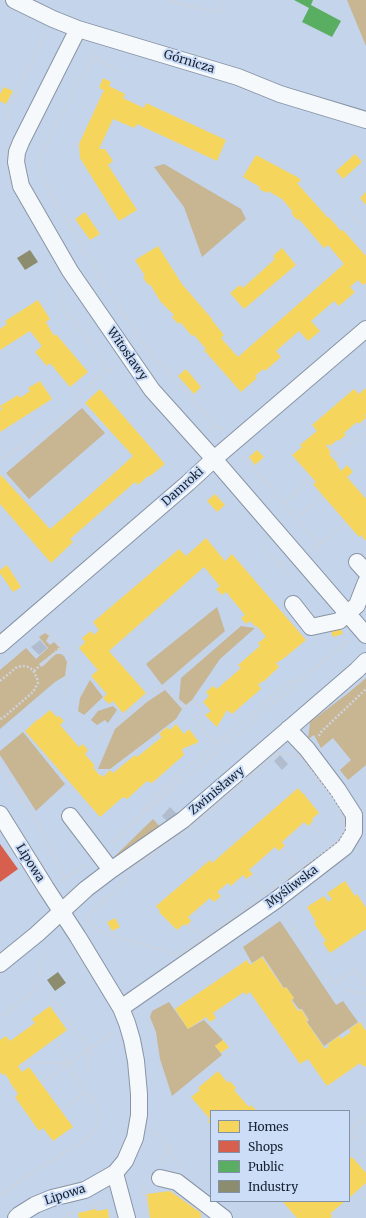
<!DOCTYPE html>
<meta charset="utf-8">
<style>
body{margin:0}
#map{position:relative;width:366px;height:1218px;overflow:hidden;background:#c4d4eb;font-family:Merriweather,serif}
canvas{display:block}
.legend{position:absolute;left:210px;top:1110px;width:140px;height:92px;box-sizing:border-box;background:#ccddf7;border:1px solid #8492a8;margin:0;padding:5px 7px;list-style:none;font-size:12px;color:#182232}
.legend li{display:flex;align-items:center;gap:8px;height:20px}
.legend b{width:20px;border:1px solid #8492a8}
</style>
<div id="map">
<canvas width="366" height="1218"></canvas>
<ul class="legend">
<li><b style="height:11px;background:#f6d55c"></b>Homes</li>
<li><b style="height:11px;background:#d6604d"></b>Shops</li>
<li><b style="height:11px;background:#5aae61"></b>Public</li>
<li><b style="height:11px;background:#8c8c6e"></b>Industry</li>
</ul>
</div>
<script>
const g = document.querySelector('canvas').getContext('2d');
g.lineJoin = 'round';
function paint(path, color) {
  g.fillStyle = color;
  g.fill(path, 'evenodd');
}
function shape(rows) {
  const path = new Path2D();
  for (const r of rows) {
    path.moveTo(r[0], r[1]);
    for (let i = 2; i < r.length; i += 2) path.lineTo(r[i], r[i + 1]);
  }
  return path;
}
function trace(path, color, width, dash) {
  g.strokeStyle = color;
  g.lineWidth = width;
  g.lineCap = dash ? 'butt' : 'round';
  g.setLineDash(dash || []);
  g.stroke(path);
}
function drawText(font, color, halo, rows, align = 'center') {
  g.font = font + ' Merriweather,serif';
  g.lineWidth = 4;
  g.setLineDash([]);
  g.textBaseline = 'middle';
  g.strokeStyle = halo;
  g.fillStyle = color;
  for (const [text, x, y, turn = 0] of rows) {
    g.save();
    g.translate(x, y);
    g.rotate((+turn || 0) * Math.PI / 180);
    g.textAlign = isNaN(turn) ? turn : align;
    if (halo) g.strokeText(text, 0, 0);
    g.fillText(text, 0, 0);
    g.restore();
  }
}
const green = shape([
 [347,0,366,0,366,46],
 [164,164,241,209,246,219,202,257,184,207,154,167],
 [82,408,105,433,29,499,6,473],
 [217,607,225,631,162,685,146,664],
 [241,626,255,628,220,659,192,700,186,705,179,699,181,678],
 [45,633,49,636,46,641,50,645,54,642,60,648,39,664,42,667,56,654,61,654,64,656,67,662,65,676,55,682,0,729,0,670,26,648,36,659,48,648,39,637],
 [366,678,366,765,348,780,340,770,351,760,333,738,321,748,314,735,308,739,310,722,347,694],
 [90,680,103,697,84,715,78,711,80,698],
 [165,690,182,709,176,719,110,769,98,769,115,729,147,702],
 [113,706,117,710,108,723,105,720,97,725,91,720,98,711],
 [23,732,65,784,36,811,0,755,0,751],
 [153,819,163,830,121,859,114,857],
 [280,921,336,1005,343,1001,358,1022,324,1046,307,1022,309,1020,302,1009,299,1009,292,1000,294,998,286,987,284,988,263,956,252,963,243,947],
 [169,1002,188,1029,204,1020,223,1040,215,1046,222,1055,172,1096,160,1059,156,1032,150,1017,152,1011]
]);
const homes = shape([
 [103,78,111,82,109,86,125,94,123,98,144,108,146,103,226,140,217,161,137,124,134,128,113,119,99,149,105,149,113,161,108,165,137,210,119,221,80,158,79,144,104,90,99,88],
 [4,87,13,91,6,104,0,101,0,94],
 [355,154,362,162,343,179,336,171],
 [256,155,299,178,301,181,297,183,328,218,329,217,341,231,343,230,366,256,366,283,363,285,358,280,350,287,355,292,339,306,334,301,311,321,320,331,308,341,299,331,276,351,281,357,265,371,263,369,255,376,257,378,241,392,204,350,206,349,194,335,192,336,180,322,178,324,172,317,174,315,160,301,150,284,148,285,143,277,145,276,135,260,158,246,182,284,212,319,212,320,224,335,221,338,238,357,344,264,328,245,324,248,299,219,297,220,291,213,293,212,282,199,268,191,267,193,259,189,260,187,243,177],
 [366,192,366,205,360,198],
 [85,212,100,234,90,240,75,219],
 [282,248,296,265,244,309,230,293,240,285,243,288,275,259,273,256],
 [38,300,50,319,46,322,54,336,56,334,88,372,70,387,50,363,47,366,35,352,42,346,30,331,0,350,0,329,7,324,5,321],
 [186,369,201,387,194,394,178,376],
 [40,381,52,399,0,432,0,411,2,409,0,406,18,395,20,398,30,391,28,388],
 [366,388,366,414,365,415,366,418,359,424,357,422,344,433,346,435,338,441,337,440,330,446,328,444,326,446,331,452,329,454,338,464,337,465,341,471,347,465,353,472,347,477,366,499,366,541,361,535,359,537,318,490,313,484,316,482,292,455,302,447,300,445,317,431,312,425,354,389,359,394],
 [100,389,165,464,149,477,148,476,138,485,135,482,70,539,73,542,51,563,0,504,0,476,1,475,50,529,91,494,133,456,85,403],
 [257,450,264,457,255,465,249,457],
 [215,494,225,505,217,512,207,501],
 [206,538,225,561,232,554,306,640,283,659,276,663,279,667,264,681,258,684,261,689,232,714,227,710,217,727,205,715,211,711,203,702,209,696,206,692,213,686,217,689,241,668,238,665,260,646,258,643,266,637,257,626,256,627,250,621,246,624,241,618,245,615,226,592,222,595,216,589,220,586,204,567,109,651,146,693,123,713,113,701,109,704,103,698,107,694,91,676,98,670,79,648,85,642,82,638,91,631,94,635,99,630,93,622,179,549,186,556],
 [7,565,21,587,13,592,0,573,0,570],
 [340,627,343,634,333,637,331,631],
 [50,710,57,717,59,716,64,721,60,725,79,747,83,744,88,750,85,754,95,766,93,767,99,775,100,774,103,777,110,770,113,773,135,755,137,757,162,737,159,734,167,727,170,730,176,724,184,734,189,729,199,742,182,749,184,755,152,783,147,781,127,799,123,797,100,817,25,731,38,719,38,720],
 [298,788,302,793,303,793,319,813,312,819,313,821,308,826,304,822,282,842,285,846,279,851,275,847,249,870,253,874,246,879,243,875,231,886,228,883,217,892,221,896,214,902,210,898,188,917,191,921,186,926,184,924,177,930,159,912,160,911,156,906,210,860,212,863],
 [345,881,355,896,357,894,366,908,366,929,330,953,323,943,326,941,314,923,316,922,307,907,324,896,328,902,332,899,327,893],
 [115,918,120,927,112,931,107,922],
 [262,957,284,989,286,987,294,998,291,1000,298,1011,301,1009,308,1020,306,1021,325,1049,329,1046,328,1044,339,1036,341,1039,351,1032,349,1029,360,1022,366,1031,366,1066,364,1067,360,1063,327,1086,308,1059,300,1064,250,992,246,995,244,992,213,1013,216,1018,210,1022,206,1017,188,1029,175,1009,247,960,250,965],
 [50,1006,67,1030,18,1066,22,1072,29,1067,73,1127,53,1141,43,1128,39,1131,15,1097,18,1094,9,1081,10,1081,5,1074,3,1075,0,1072,0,1040,6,1036,10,1041,35,1023,32,1019],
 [223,1040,229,1047,221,1053,215,1046],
 [218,1071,228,1083,230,1081,236,1088,234,1090,249,1107,251,1105,257,1111,211,1111,211,1125,208,1121,210,1119,191,1097,200,1090,198,1088],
 [349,1157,353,1158,366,1173,366,1183,349,1198],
 [170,1191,201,1213,201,1218,150,1218,147,1194],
 [282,1201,345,1201,330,1214,333,1216,330,1218,297,1218],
 [96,1209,97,1211,108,1209,109,1218,79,1218,78,1213]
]);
const shops = shape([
 [0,844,18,869,0,882]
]);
const public = shape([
 [294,0,313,0,311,5,341,21,332,37,302,22,309,8]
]);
const industry = shape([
 [30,250,38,262,25,270,17,258],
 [58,972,66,983,55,991,47,980]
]);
const building = shape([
 [40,640,47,648,39,655,31,647],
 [280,755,288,764,282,770,274,761],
 [170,807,177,814,169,823,162,816]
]);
const path = shape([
 [170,0,183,5,218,12,226,0],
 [93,50,89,63,43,152,40,165,43,177,51,194,89,258,141,341,215,426],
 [92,56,118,71],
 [11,124,9,114,10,107,46,34],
 [346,208,366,229],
 [61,288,58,294,58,300,108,369,117,368],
 [362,421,366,425],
 [210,431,215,426,224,429],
 [342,439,348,446],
 [327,445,337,456],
 [243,457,320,545,313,550],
 [333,459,366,431],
 [0,460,71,412,81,393,108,369],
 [283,503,312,478],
 [296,518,323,496],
 [266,545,266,551,288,574,292,577],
 [320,545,346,522],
 [45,629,72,659,63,699],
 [34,671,61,647],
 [0,681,17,667,23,666,28,667,33,670,37,678,38,683,33,692,3,718,0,719],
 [319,736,320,733,366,689],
 [99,739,147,696,165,686,184,708,195,700,203,710,194,719,215,744],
 [281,753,299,756,338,804,345,828,341,839,179,955,107,934,97,930,93,927,89,921,90,913,125,881,128,872,188,830,276,754,281,753],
 [0,766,36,820,66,878],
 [143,812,151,798,290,681,301,679],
 [311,824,326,841],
 [112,842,142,815,348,640],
 [282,848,296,865],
 [249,877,262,891],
 [60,880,73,874,86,864],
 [218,899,229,912],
 [284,914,323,973,335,983,355,969,366,986],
 [188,924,198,934],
 [39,982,44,951],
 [345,990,366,994],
 [50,996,89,1049,113,1033],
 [356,1008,366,1002],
 [0,1017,42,985],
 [20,1068,28,1063,70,1063,53,1041],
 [41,1083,70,1063],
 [61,1110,86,1092],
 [154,1131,169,1151,182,1166],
 [349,1133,353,1139,357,1136,351,1128,366,1117],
 [160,1162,162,1161,162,1157,169,1151],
 [143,1183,148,1218],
 [0,1195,43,1166,89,1137,95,1130,98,1122,99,1114,96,1106,69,1069,70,1063,89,1049,89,1071],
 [91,1208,102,1205,101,1200],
 [65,1218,70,1212,72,1212]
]);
const street = shape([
 [14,0,53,19,78,29,238,77,280,94,366,120],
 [78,29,21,142,17,152,16,162,21,186,70,271,152,390,214,459,366,635],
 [357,562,366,572],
 [293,604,311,627,339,621,357,605,366,582],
 [0,645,188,483,214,459,366,329],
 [0,814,46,888,78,937,121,1008,127,1023,132,1040,136,1061,139,1094,139,1115,135,1138,125,1161,115,1173,85,1190,52,1198,35,1205,19,1215,16,1218],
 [70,816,111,870],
 [0,964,37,934,86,889,111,870,183,820,357,670,366,661],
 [121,1008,275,901,345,847,354,832,354,815,338,790,307,749,288,729],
 [115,1173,127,1218],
 [160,1178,177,1182,224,1218]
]);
const streetNames = [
 ["Górnicza",189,62,17],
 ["Witosławy",127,354,55],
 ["Damroki",183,487,-42],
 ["Zwinisławy",217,791,-40],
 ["Lipowa",30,863,58],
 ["Myśliwska",292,887,-37],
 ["Lipowa",65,1195,-18]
];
paint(green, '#c8b592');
paint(homes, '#f6d55c');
paint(shops, '#d6604d');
paint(public, '#5aae61');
paint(industry, '#8c8c6e');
paint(building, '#b1bdcf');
trace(street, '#8894a5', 18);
trace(path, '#ced3db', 2.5, [2, 2]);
trace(street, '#f6f9fc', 16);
drawText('12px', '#182232', '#ccddf7', streetNames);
</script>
